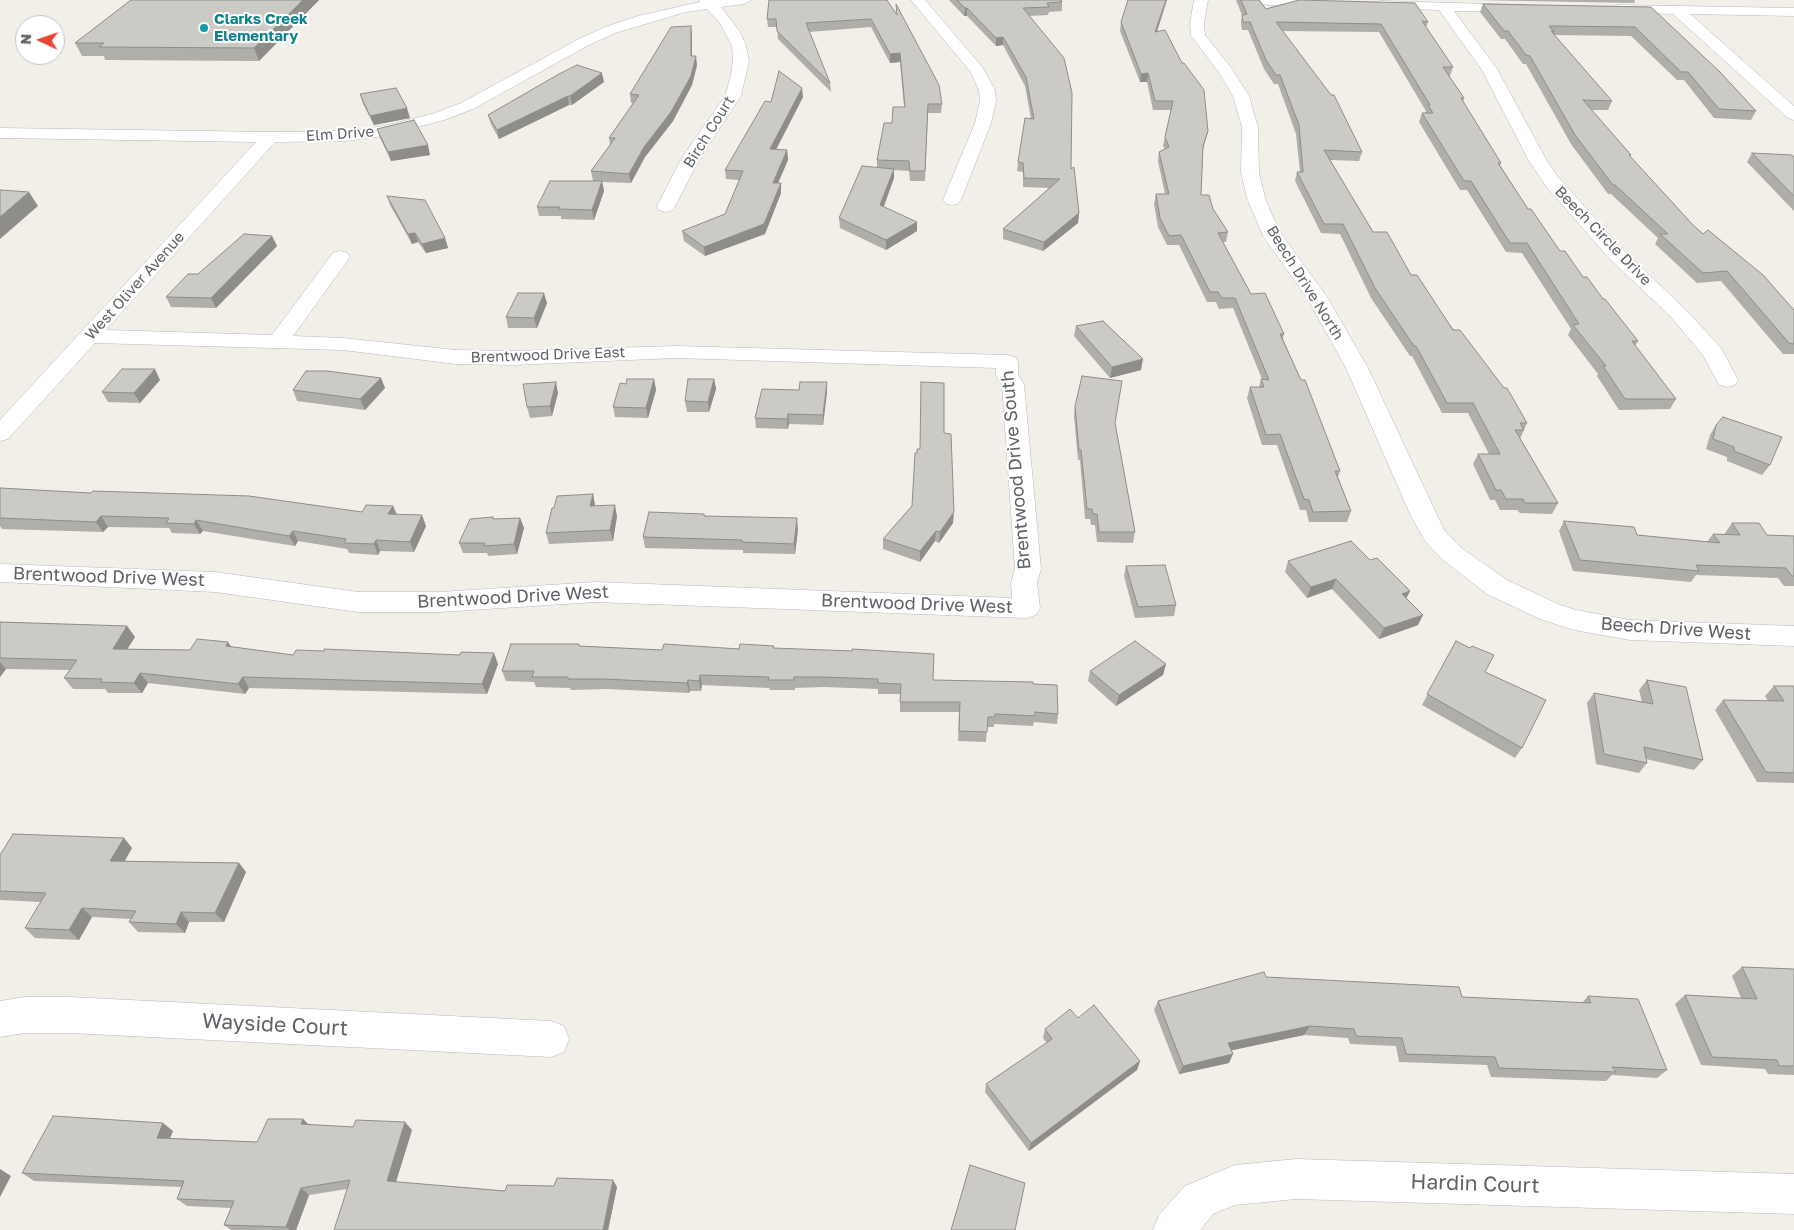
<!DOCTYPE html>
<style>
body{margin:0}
#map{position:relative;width:1794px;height:1230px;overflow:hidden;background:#f1efe8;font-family:"Golos Text",sans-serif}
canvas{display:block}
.north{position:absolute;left:15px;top:15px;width:50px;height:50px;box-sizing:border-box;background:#fff;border:1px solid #bfc1c3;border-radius:50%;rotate:273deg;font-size:14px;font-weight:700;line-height:20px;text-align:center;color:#5f6368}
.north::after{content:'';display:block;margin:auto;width:18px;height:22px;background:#ea4335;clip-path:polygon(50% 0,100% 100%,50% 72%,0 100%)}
</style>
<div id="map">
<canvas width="1794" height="1230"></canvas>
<div class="north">N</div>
</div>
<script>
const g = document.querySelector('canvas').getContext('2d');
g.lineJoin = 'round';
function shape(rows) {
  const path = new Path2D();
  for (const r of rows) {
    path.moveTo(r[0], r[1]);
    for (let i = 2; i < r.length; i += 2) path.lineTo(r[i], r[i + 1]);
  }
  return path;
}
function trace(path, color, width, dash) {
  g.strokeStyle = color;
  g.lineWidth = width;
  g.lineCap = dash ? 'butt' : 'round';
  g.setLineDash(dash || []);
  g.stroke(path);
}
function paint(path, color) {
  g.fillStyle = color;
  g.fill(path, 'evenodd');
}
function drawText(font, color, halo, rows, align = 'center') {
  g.font = font + ' "Golos Text",sans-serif';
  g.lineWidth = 4;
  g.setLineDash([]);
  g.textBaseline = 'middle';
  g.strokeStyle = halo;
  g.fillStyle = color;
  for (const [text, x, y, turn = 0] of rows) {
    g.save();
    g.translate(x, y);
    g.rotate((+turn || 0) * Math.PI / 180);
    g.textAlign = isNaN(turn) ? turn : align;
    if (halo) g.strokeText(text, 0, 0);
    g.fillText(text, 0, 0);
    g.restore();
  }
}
const street = shape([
 [699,0,751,0,744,4,721,7,740,32,746,46,749,61,741,96,701,156,673,210,666,212,659,210,657,206,683,156,725,96,731,75,733,61,732,46,720,23,707,9,686,12,615,33,587,46,473,109,444,120,384,136,345,141,275,142,106,330,272,335,333,253,340,251,347,253,350,257,293,336,343,338,456,350,514,351,676,346,1007,355,1015,357,1018,362,1018,375,1024,385,1041,569,1037,583,1040,608,1036,615,1026,618,596,602,440,612,358,612,215,592,0,582,0,564,215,572,358,592,440,592,596,582,1012,598,1011,583,1015,569,1002,385,996,375,996,368,676,358,514,365,456,364,343,350,95,343,8,439,0,441,0,420,256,142,0,138,0,128,270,132,345,131,384,126,432,114,461,103,577,40,605,27,638,16,700,2,699,0],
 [911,0,925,0,982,67,995,90,996,101,991,123,961,200,958,204,952,205,946,204,943,200,975,123,980,101,979,90,970,71,911,0],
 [1194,0,1208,0,1204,23,1205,35,1232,69,1249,96,1258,127,1259,172,1265,198,1273,217,1282,235,1327,297,1368,368,1444,530,1460,547,1507,580,1560,605,1576,610,1630,620,1794,626,1794,646,1630,640,1574,630,1540,619,1487,594,1442,559,1425,541,1411,516,1346,368,1307,298,1263,236,1247,198,1241,172,1242,127,1233,96,1220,74,1191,35,1190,23,1194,0],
 [1248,0,1329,0,1335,4,1328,8,1255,4,1248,0],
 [1381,1,1525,5,1527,8,1520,12,1454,11,1497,69,1547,161,1559,178,1622,249,1685,309,1721,348,1738,380,1735,385,1727,387,1719,385,1703,355,1671,317,1608,257,1546,186,1529,161,1482,70,1439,10,1376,8,1374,5,1381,1],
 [1618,5,1794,8,1794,16,1690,14,1794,106,1794,120,1788,118,1673,14,1613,12,1611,9,1618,5],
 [25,997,70,997,551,1021,564,1026,569,1039,564,1052,551,1057,70,1033,25,1033,0,1037,0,1001,25,997],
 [1296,1159,1794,1174,1794,1214,1296,1199,1235,1205,1213,1214,1200,1230,1153,1230,1159,1215,1185,1186,1235,1165,1296,1159]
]);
const wall = shape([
 [131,0,319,0,259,61,105,60,104,56,82,56,75,43],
 [887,0,942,104,941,113,928,113,925,181,910,181,909,171,894,170,894,178,884,207,917,231,886,250,840,228,839,218,877,167,877,160,892,123,904,107,900,62,890,63,871,27,809,32,830,83,831,92,778,39,777,27,768,27,767,19],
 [949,0,1061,0,1062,2,1062,11,1049,12,1048,15,1029,16,1071,169,1079,213,1078,223,1043,251,1003,239,1003,229,1049,188,1023,187,1023,172,1017,171,1018,162,1031,119,1025,86,1003,45,996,46,967,16,964,16],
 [1236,0,1259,0,1266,9,1428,22,1426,27,1453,67,1450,76,1449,76,1464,98,1463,102,1501,163,1500,165,1528,209,1560,251,1603,299,1638,341,1635,346,1676,399,1670,409,1619,410,1597,376,1598,374,1568,335,1571,329,1522,253,1506,252,1467,190,1460,190,1419,122,1422,113,1425,113,1426,111,1379,32,1282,31,1362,152,1359,161,1330,160,1373,232,1411,275,1527,423,1520,439,1558,503,1552,514,1520,513,1517,510,1500,510,1495,500,1490,500,1473,464,1478,454,1489,454,1468,413,1442,413,1412,356,1410,356,1371,298,1340,234,1321,233,1295,181,1297,172,1300,172,1296,134,1278,84,1274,84,1264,69,1248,30,1242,30,1241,23,1242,15],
 [1473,0,1635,0,1634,3],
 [1483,4,1651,7,1756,111,1751,120,1714,118,1684,80,1677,80,1631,36,1554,35,1612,101,1608,110,1591,110,1631,155,1630,157,1693,225,1794,310,1794,354,1783,354,1721,281,1697,283,1655,244,1658,238,1611,194,1608,194,1571,144,1526,64,1523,64,1505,39,1501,39,1480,12],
 [1121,22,1157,32,1208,131,1203,150,1201,195,1213,209,1228,232,1226,242,1223,242,1251,294,1284,334,1283,339,1340,471,1338,477,1351,511,1347,522,1309,522,1306,510,1300,510,1277,445,1262,445,1247,398,1250,387,1259,387,1261,379,1262,379,1233,308,1219,309,1216,302,1207,302,1179,245,1167,245,1158,227,1154,204,1156,194,1165,194,1158,161,1159,152,1165,149,1163,146,1171,110,1153,110,1147,82,1140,82,1120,31],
 [692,35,692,56,697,65,692,85,673,121,645,157,631,183,602,182,604,191,594,220,561,219,561,216,539,216,537,207,601,181,593,181,591,171,610,145,609,138,633,103,631,103,630,94],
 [604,82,572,105,569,105,499,139,491,124,488,115],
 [360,94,410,118,374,125,363,104],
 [803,97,776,150,787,150,788,160,778,183,781,193,765,234,705,256,684,241,682,231,725,214,739,180,726,179,725,170,771,102],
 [377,129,430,155,391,161,380,138],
 [1752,153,1794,157,1794,211,1747,162],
 [387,196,445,238,448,248,426,253,418,242,412,244,390,205],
 [272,236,277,246,216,308,171,307,166,297,198,274],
 [547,303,537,328,508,328,506,317],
 [1076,326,1141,370,1110,378,1074,336],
 [381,378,385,388,365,410,297,401,293,390],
 [654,379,656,390,648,418,615,417,613,407,626,384],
 [714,379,716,389,709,412,687,412,685,401],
 [160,380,140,403,108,402,102,392],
 [827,392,823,425,789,424,788,429,756,428,755,418],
 [558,393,552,416,530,418,527,407],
 [1075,406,1115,423,1135,532,1133,543,1097,542,1095,525,1091,525,1090,519,1085,519,1080,460,1078,460,1074,416],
 [1716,425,1770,465,1762,475,1727,461,1727,457,1706,449,1710,435],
 [944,433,953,523,939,543,935,541,920,562,883,549,883,539,912,506,917,453,920,449],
 [0,488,362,512,393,506,397,514,426,526,414,552,380,551,378,555,349,553,347,549,298,541,295,546,203,531,200,534,172,533,169,528,108,527,103,532,2,529,0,526],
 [593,494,595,506,617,516,613,541,549,544,546,533,554,508],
 [704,514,705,516,798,529,795,554,743,553,743,550,645,548,643,537],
 [520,518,524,528,517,554,488,556,487,553,463,553,459,543,494,519],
 [1564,521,1637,535,1707,542,1713,534,1725,534,1725,533,1732,523,1767,535,1794,536,1794,586,1784,586,1778,578,1696,575,1691,582,1573,571,1559,531],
 [1370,560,1410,591,1406,598,1418,625,1379,639,1332,589,1307,598,1285,572,1288,561],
 [1126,566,1176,605,1174,616,1135,618,1124,576],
 [0,622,127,626,135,637,127,649,190,650,231,647,293,655,498,664,487,694,249,688,245,694,148,683,142,693,108,693,105,689,73,689,64,678,70,670,6,669,0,677],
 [1456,641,1485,672,1522,748,1515,758,1422,705],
 [580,646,662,650,774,648,933,680,1033,684,1058,714,1057,724,1034,722,1033,726,994,724,994,727,987,727,986,742,958,741,959,712,900,712,900,694,878,694,878,689,823,687,795,688,795,690,770,690,769,688,702,685,701,691,690,691,689,693,607,689,571,690,570,688,536,687,534,682,506,681,502,671],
 [1166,664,1163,675,1116,706,1088,681,1090,671],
 [1647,680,1703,760,1694,770,1646,759,1647,763,1639,773,1596,764,1587,703,1594,693,1642,702,1639,690],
 [1774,686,1794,686,1794,783,1757,782,1715,710,1723,700,1768,701,1765,696],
 [124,838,132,848,125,861,239,863,246,872,224,922,189,922,185,933,138,932,129,922,131,919,92,917,79,940,35,938,25,928,41,902,0,900,0,855],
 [1742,967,1794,969,1794,1075,1768,1074,1765,1069,1701,1065,1675,1004,1685,995,1741,998,1732,976],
 [1266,977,1462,997,1582,1003,1588,996,1667,1070,1657,1078,1612,1075,1606,1081,1491,1077,1487,1065,1399,1062,1396,1046,1350,1044,1348,1038,1304,1035,1231,1050,1229,1063,1179,1074,1154,1010,1158,1001],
 [1078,1018,1140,1061,1137,1070,1029,1151,985,1092,986,1084,1047,1043,1043,1038,1045,1029],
 [303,1119,309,1125,412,1130,396,1182,505,1191,554,1186,617,1187,608,1230,347,1189,309,1195,296,1230,231,1230,224,1225,231,1208,187,1206,177,1199,181,1187,34,1181,22,1173,173,1131,170,1138,257,1142]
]);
const shadedWall = shape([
 [303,0,319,0,259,61,254,48],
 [1166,0,1167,0,1154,41,1155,32],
 [965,8,967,8,967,16,964,16],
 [691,26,692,35,692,65,691,56],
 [1003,37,1003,45,996,46,996,38],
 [900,53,900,62,890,63,890,54],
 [696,56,697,65,692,85,673,121,645,157,631,183,629,174],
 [602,73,604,82,572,105,570,96],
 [1148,73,1147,82,1140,82,1141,74],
 [802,88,803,97,771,159,770,149],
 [568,96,569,105,499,139,497,130],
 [407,108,410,118,374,125,370,116],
 [428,145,430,155,391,161,388,152],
 [787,150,788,160,774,192,773,183],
 [894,169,894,178,880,215,880,205],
 [602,181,604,191,594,220,592,210],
 [781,183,781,193,765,234,705,256,704,247],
 [29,192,38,206,0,239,0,217],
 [1079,213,1078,223,1043,251,1044,242],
 [917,222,917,231,886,250,886,240],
 [415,233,418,242,412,244,408,234],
 [272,236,277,246,216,308,211,298],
 [445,238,448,248,426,253,422,244],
 [544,293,547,303,537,328,534,318],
 [1143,359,1141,370,1110,378,1112,367],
 [155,369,160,380,140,403,134,393],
 [381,378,385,388,365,410,360,399],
 [654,379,656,390,648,418,646,408],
 [714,379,716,389,709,412,708,402],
 [556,382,558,393,552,416,550,406],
 [827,382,827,392,823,425,823,415],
 [788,414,789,424,788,429,787,419],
 [593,494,595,505,593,516,590,506],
 [615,505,617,516,613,541,610,530],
 [393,506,397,517,388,514],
 [954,512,953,523,939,543,940,532],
 [422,515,426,526,414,552,410,542],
 [101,516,108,527,103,532,96,522],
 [520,518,524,528,517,554,514,544],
 [797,518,798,529,795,554,794,544],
 [196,520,203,531,200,534,194,524],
 [293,531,298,541,295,546,289,536],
 [936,531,935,541,920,562,920,551],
 [376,540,380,551,378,555,374,544],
 [1336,579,1332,589,1307,598,1311,587],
 [1410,591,1405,601,1402,594],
 [1423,615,1418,625,1379,639,1384,628],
 [127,626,135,637,121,659,113,649],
 [228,642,235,652,226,646],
 [494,653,498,664,487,694,482,684],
 [0,662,6,669,0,677],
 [1166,664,1163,675,1116,706,1119,695],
 [140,673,148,683,142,693,134,683],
 [700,675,702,685,701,691,699,681],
 [243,677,249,688,245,694,238,684],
 [688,680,690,691,689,693,687,683],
 [124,838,132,848,119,870,110,861],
 [239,863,246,872,224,922,215,913],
 [82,908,92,917,79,940,69,930],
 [181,912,189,922,185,933,176,924],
 [1310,1026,1304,1035,1224,1052,1228,1043],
 [1233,1054,1229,1063,1179,1074,1183,1066],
 [1140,1061,1137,1070,1029,1151,1031,1143],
 [303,1119,311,1127,301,1124],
 [405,1122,412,1130,394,1188,387,1181],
 [163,1123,173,1131,167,1145,157,1138],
 [0,1169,11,1176,0,1197],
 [613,1180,617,1187,608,1230,603,1230],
 [301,1188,309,1195,296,1230,290,1230,286,1227]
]);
const building = shape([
 [131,0,303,0,254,48,99,47,104,43,75,43,131,0],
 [769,0,887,0,897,15,896,4,939,85,942,104,928,104,925,171,910,171,909,161,877,160,884,123,892,123,893,107,905,107,900,53,890,54,871,19,806,23,830,83,777,31,776,19,767,19,769,0],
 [957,0,1061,0,1062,2,1047,3,1049,7,1023,8,1064,58,1072,93,1071,169,1074,167,1079,213,1044,242,1003,229,1060,179,1024,178,1023,163,1018,162,1025,118,1034,119,1026,77,1003,37,996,38,967,8,965,8,957,0],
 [1128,0,1166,0,1155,32,1165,30,1182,63,1184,63,1204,90,1208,131,1203,146,1201,195,1209,195,1213,209,1228,232,1218,233,1251,294,1265,293,1284,334,1280,334,1301,380,1305,380,1340,471,1335,471,1351,511,1313,512,1309,500,1304,499,1280,434,1266,435,1250,387,1264,387,1261,379,1269,380,1235,298,1222,298,1218,292,1210,292,1181,235,1169,236,1160,218,1156,194,1169,194,1159,152,1169,147,1165,137,1173,101,1155,101,1148,73,1141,74,1121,22,1128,0],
 [1241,0,1259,0,1266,9,1299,0,1415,3,1428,22,1422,21,1453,67,1443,67,1464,98,1461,98,1501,163,1498,163,1528,209,1531,209,1560,251,1565,251,1583,277,1587,277,1603,299,1605,299,1638,341,1632,341,1676,399,1625,399,1603,366,1606,366,1573,325,1579,324,1527,243,1510,243,1471,181,1464,181,1422,113,1433,113,1428,105,1430,105,1381,24,1276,22,1331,95,1334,95,1362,152,1324,150,1373,232,1387,232,1411,275,1417,275,1453,330,1460,330,1504,388,1507,388,1527,423,1520,423,1524,430,1515,430,1558,503,1525,503,1523,499,1506,499,1501,490,1496,490,1478,454,1500,454,1473,403,1447,403,1416,346,1414,346,1375,288,1343,224,1324,224,1297,172,1303,172,1299,125,1280,75,1276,75,1266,60,1250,22,1243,22,1242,15,1247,14,1241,0],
 [1483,4,1651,7,1720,72,1756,111,1719,109,1688,72,1681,72,1635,27,1549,26,1554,32,1551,31,1612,101,1583,100,1631,155,1629,155,1693,225,1703,234,1708,230,1763,275,1794,310,1794,344,1789,343,1727,271,1703,273,1660,234,1668,234,1615,185,1613,185,1575,135,1530,56,1526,55,1508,31,1504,31,1483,4],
 [691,26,691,56,696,56,691,76,671,112,644,147,629,174,591,171,615,138,609,138,639,95,630,94,671,27,691,26],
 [577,65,602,73,570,96,568,96,497,130,488,115,559,74,577,65],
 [779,71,802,88,770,149,787,150,773,183,781,183,764,224,704,247,682,231,725,214,743,171,725,170,765,101,771,102,779,71],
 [396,88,407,108,370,116,360,94,396,88],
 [414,120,428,145,388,152,377,129,414,120],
 [1752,153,1792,155,1794,157,1794,196,1752,153],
 [862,166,894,169,880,205,917,222,886,240,839,218,862,166],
 [550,181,602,181,592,210,559,209,560,207,537,207,550,181],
 [0,190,29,192,0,217,0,190],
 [387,196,425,200,445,238,422,244,415,233,408,234,387,196],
 [244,234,272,236,211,298,166,297,188,274,198,274,244,234],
 [518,293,544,293,534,318,506,317,518,293],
 [1103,321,1143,359,1112,367,1076,326,1103,321],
 [122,369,155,369,134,393,102,392,122,369],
 [306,371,327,371,381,378,360,399,293,390,306,371],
 [1082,376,1122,381,1115,423,1135,532,1099,532,1097,514,1093,514,1092,509,1087,509,1081,450,1079,450,1075,406,1082,376],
 [627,379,654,379,646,408,613,407,620,383,626,384,627,379],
 [688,379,714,379,708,402,685,401,688,379],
 [556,382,550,406,527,407,523,384,556,382],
 [800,382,827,382,823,415,788,414,787,419,755,418,762,389,799,390,800,382],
 [921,382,944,383,944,433,951,434,954,512,940,532,936,531,920,551,883,539,912,506,915,453,917,453,917,449,920,449,921,382],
 [1723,417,1782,437,1770,465,1734,451,1734,447,1713,439,1716,425,1723,417],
 [0,488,91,493,93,491,249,496,362,512,366,505,393,506,388,514,422,515,410,542,376,540,374,544,344,543,346,539,293,531,289,536,196,520,194,524,166,523,169,518,101,516,96,522,0,518,0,488],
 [593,494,590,506,615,505,610,530,546,533,552,508,554,508,557,496,593,494],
 [649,512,704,514,704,516,797,518,794,544,742,542,742,540,643,537,649,512],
 [493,517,493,519,520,518,514,544,484,546,485,543,459,543,470,519,493,517],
 [1564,521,1634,527,1637,535,1720,543,1713,534,1740,535,1732,523,1759,523,1767,535,1794,536,1794,576,1792,576,1786,568,1696,565,1699,571,1580,560,1564,521],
 [1351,541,1370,560,1377,558,1410,591,1402,594,1423,615,1384,628,1336,579,1311,587,1288,561,1351,541],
 [1165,565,1176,605,1138,607,1126,566,1165,565],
 [0,622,127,626,113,649,190,650,197,639,228,642,226,646,293,655,296,650,324,651,324,649,460,655,461,652,494,653,482,684,243,677,238,684,140,673,134,683,100,682,102,679,64,678,77,660,0,658,0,622],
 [1135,641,1166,664,1119,695,1090,671,1135,641],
 [1456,641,1470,648,1472,646,1494,655,1485,672,1546,700,1522,748,1427,694,1456,641],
 [511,644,579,644,579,646,662,650,664,644,739,649,740,644,774,646,773,648,852,651,852,649,934,654,933,680,1033,682,1033,684,1057,685,1058,714,1035,712,1035,716,995,714,995,717,988,717,987,732,959,731,960,702,900,702,901,684,878,683,878,679,823,677,794,677,794,680,768,680,769,677,700,675,699,681,688,680,687,683,604,679,568,679,568,677,532,677,534,671,502,671,511,644],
 [1647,680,1686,687,1703,760,1644,747,1647,763,1604,754,1594,693,1653,704,1647,680],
 [1774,686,1794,686,1794,773,1766,772,1723,700,1784,701,1774,686],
 [13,834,124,838,110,861,239,863,215,913,181,912,176,924,129,922,136,911,82,908,69,930,25,928,46,893,0,891,0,855,13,834],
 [1742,967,1794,969,1794,1066,1779,1066,1777,1060,1712,1057,1685,995,1757,999,1742,967],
 [1264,972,1266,977,1459,987,1462,997,1591,1003,1588,996,1638,999,1667,1070,1612,1067,1616,1072,1499,1068,1495,1057,1406,1054,1402,1038,1356,1036,1354,1029,1310,1026,1228,1043,1233,1054,1183,1066,1158,1001,1264,972],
 [1094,1005,1140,1061,1031,1143,986,1084,1052,1039,1045,1029,1070,1009,1078,1018,1094,1005],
 [53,1116,163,1123,157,1138,257,1142,268,1119,303,1119,301,1124,353,1127,356,1120,405,1122,387,1181,505,1191,507,1185,554,1186,557,1178,613,1180,603,1230,334,1230,350,1180,301,1188,286,1227,224,1225,234,1201,177,1199,184,1181,22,1173,53,1116],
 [970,1165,1025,1183,1015,1230,951,1230,970,1165]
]);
const markers = [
 [204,28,5,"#0f9aa8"]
];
const farCulturenames = [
 ["Clarks Creek",214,19],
 ["Elementary",214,36]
];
const farStreetnames = [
 ["Birch Court",709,132,-58],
 ["Elm Drive",340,134,-4],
 ["Beech Circle Drive",1603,236,46],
 ["Beech Drive North",1305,283,58],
 ["West Oliver Avenue",135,286,-48],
 ["Brentwood Drive East",548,355,-2]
];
const streetNames = [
 ["Brentwood Drive South",1016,470,-95],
 ["Brentwood Drive West",109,577,2],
 ["Brentwood Drive West",513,597,-3],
 ["Brentwood Drive West",917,604,2],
 ["Beech Drive West",1676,629,4]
];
const nearStreetnames = [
 ["Wayside Court",275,1025,3],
 ["Hardin Court",1475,1184,2]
];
trace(street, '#b5b8bc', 1);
paint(street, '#fff');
paint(wall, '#afaea9');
paint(shadedWall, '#8f8d8a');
paint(building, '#cccac5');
trace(building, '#8f8d8a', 1);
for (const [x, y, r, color] of markers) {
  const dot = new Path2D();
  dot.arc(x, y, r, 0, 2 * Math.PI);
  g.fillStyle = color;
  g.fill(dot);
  trace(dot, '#fff', 2);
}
drawText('bold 15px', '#0d838f', '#fff', farCulturenames, 'left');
drawText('15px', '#5f6368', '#fff', farStreetnames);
drawText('18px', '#5f6368', '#fff', streetNames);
drawText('21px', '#5f6368', '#fff', nearStreetnames);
</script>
